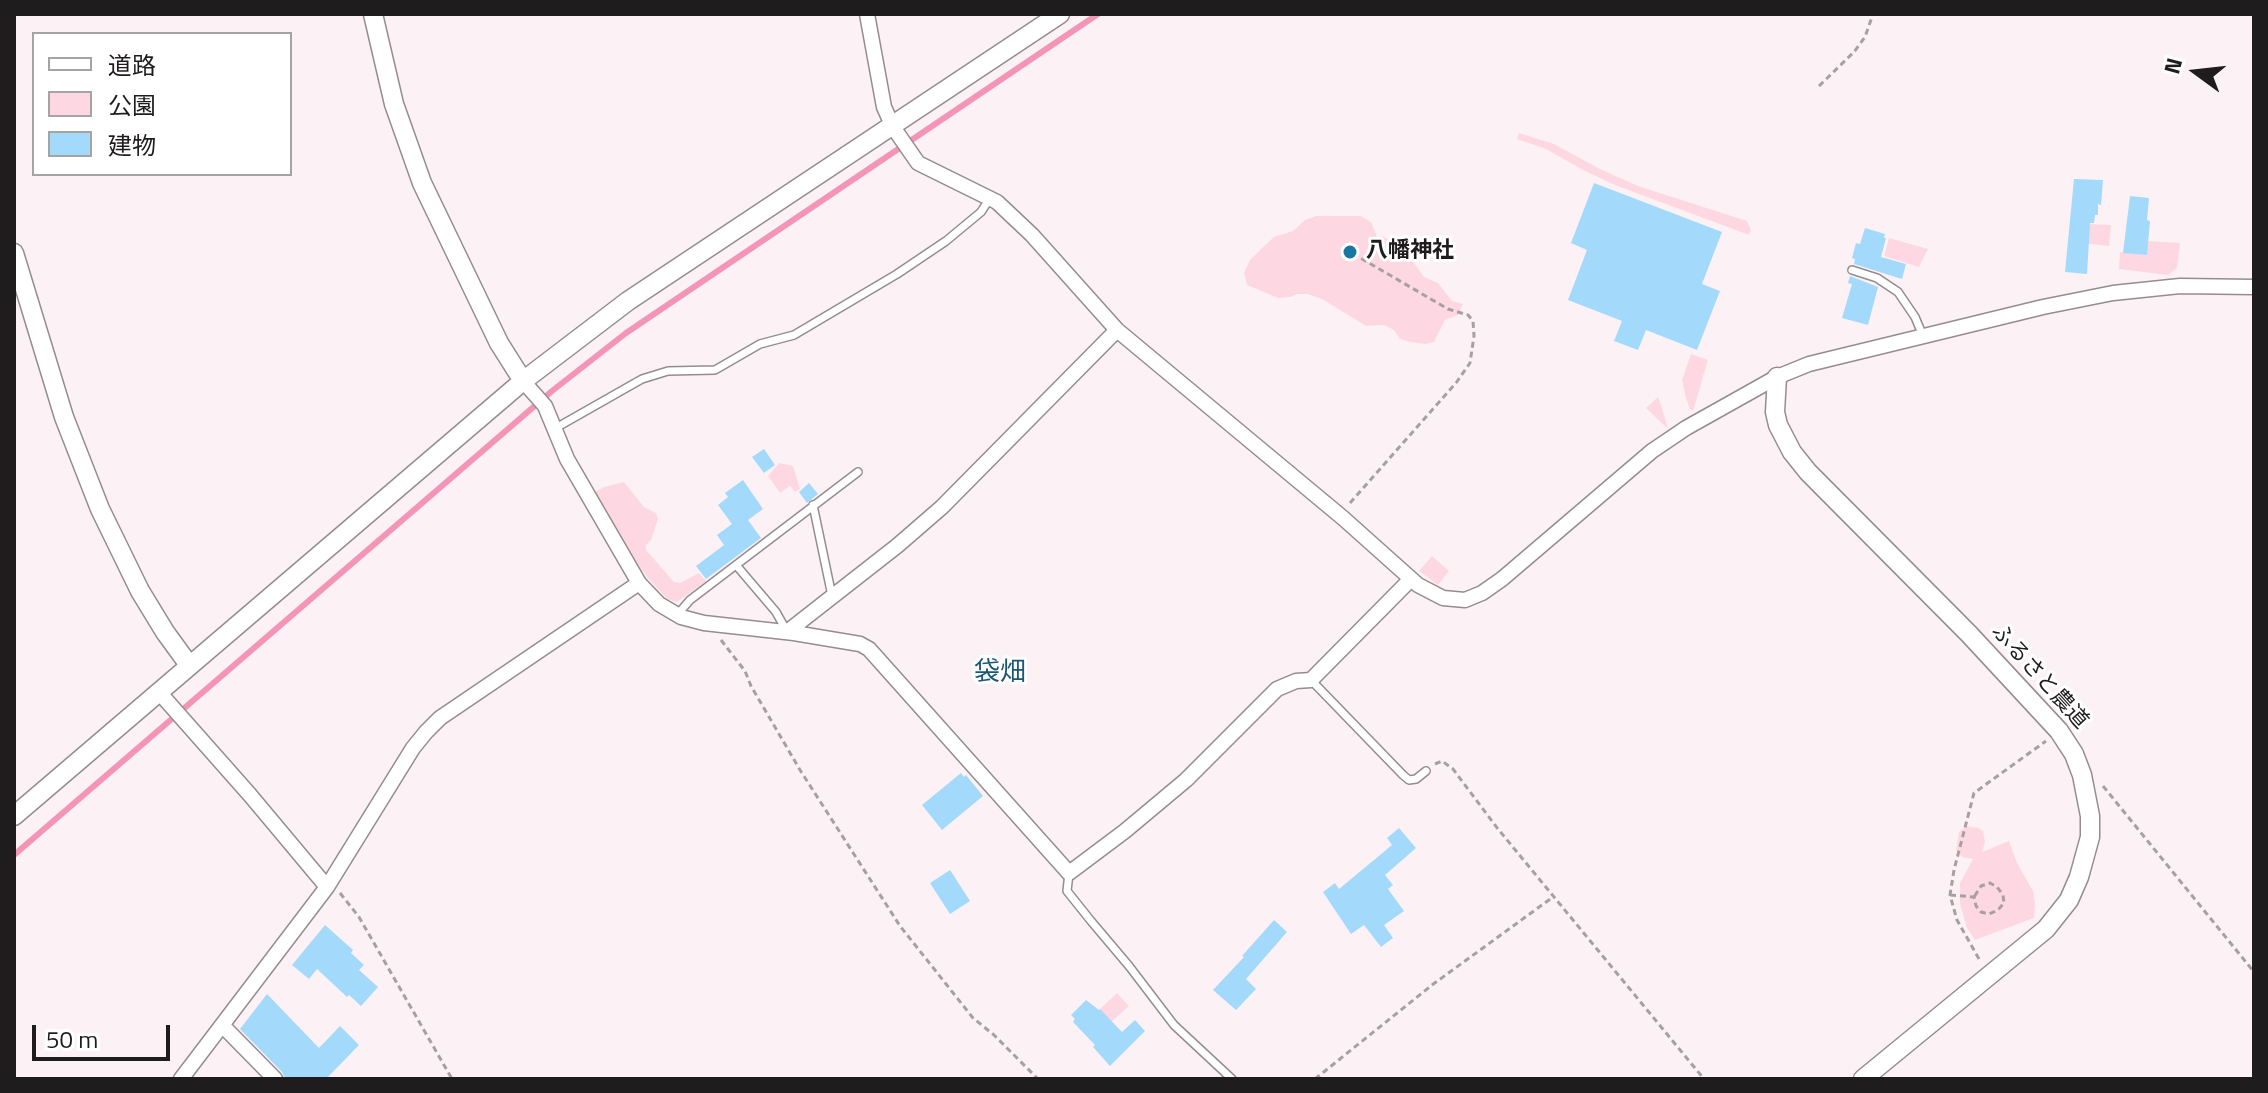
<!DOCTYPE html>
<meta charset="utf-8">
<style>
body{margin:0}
#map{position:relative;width:2268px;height:1093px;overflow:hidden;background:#fcf2f5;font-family:"Titillium Web","Noto Sans JP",sans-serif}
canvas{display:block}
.frame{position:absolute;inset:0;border:16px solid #1f1c1d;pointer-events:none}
.legend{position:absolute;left:32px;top:32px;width:260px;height:144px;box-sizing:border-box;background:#fff;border:2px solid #a5a4a5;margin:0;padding:10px 14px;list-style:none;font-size:24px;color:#1f1c1d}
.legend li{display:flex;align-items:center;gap:16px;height:40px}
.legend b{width:40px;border:2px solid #a5a4a5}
.north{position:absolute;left:2156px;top:32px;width:80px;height:80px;-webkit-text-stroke:6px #fff;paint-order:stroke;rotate:285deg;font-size:22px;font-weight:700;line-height:32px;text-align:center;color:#1f1c1d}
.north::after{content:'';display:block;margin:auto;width:28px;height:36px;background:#1f1c1d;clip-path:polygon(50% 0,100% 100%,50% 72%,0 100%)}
.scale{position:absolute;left:32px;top:1025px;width:138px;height:36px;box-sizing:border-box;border:4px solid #1f1c1d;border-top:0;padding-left:10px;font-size:24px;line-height:28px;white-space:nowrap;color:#1f1c1d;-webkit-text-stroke:6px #fff;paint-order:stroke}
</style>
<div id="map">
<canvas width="2268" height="1093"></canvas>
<div class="frame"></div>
<ul class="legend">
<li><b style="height:10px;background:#fff"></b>道路</li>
<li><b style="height:22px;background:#fdd8e3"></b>公園</li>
<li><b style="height:22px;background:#a3d9fb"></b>建物</li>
</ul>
<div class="north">N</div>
<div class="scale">50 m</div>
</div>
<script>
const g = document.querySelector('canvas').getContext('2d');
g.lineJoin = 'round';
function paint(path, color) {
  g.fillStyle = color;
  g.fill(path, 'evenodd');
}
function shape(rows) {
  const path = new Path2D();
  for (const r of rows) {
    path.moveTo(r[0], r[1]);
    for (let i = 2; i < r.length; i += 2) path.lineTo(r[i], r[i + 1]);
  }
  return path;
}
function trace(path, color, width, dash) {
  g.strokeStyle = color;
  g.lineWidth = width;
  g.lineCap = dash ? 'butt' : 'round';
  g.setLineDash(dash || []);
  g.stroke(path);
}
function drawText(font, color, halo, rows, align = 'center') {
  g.font = font + ' "Titillium Web","Noto Sans JP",sans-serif';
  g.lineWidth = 6;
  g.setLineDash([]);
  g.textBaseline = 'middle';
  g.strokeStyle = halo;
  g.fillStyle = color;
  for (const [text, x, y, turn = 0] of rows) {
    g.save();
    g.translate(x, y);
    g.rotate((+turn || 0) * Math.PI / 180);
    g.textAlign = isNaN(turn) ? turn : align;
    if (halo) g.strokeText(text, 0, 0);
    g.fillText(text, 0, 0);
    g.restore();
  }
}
const green = shape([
 [1519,133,1554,144,1600,169,1638,186,1747,221,1751,230,1749,235,1615,185,1583,170,1546,149,1517,139],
 [1316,216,1361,216,1371,222,1377,237,1383,236,1407,253,1424,277,1438,283,1452,301,1463,304,1458,315,1445,320,1434,342,1425,344,1410,342,1400,339,1394,330,1384,325,1366,326,1322,299,1307,294,1298,294,1290,297,1278,298,1247,285,1244,273,1250,260,1263,247,1274,237,1293,231,1305,220],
 [2089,224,2111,225,2109,246,2082,243],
 [1889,238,1928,249,1919,267,1884,256],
 [2148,241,2180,243,2177,268,2168,275,2119,269,2120,252,2146,255],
 [1691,354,1708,360,1693,411,1690,409,1686,398,1682,380],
 [1658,397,1661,405,1668,429,1646,408],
 [779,463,793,466,800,489,795,492,790,486,780,493,768,476],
 [624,482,644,507,656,513,658,519,651,540,646,545,646,550,674,582,680,583,699,573,706,581,677,602,667,599,648,578,622,543,593,493,604,487],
 [1432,556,1449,571,1438,585,1419,571],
 [1966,826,1978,828,1983,831,1985,842,1982,852,2009,841,2017,863,2033,891,2035,904,2034,918,1975,940,1967,928,1960,904,1960,883,1973,859,1962,857,1956,850,1959,832],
 [1117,993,1129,1006,1109,1024,1100,1009]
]);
const stream = shape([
 [14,855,552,391,626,333,1098,14]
]);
const building = shape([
 [2074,179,2103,180,2101,205,2098,204,2098,215,2095,215,2094,223,2090,223,2087,274,2065,272],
 [1594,183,1722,232,1702,284,1720,291,1697,350,1646,330,1638,350,1614,341,1622,321,1568,300,1587,250,1571,243],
 [2130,196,2149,198,2147,220,2150,221,2147,255,2123,253],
 [1865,228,1885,234,1884,238,1886,238,1881,257,1906,264,1902,279,1854,264,1855,259,1852,258,1856,243,1860,244],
 [1850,276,1878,287,1868,325,1842,318,1852,284,1848,283],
 [764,449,775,465,764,473,752,457],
 [743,480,763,509,748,520,761,538,706,579,696,566,724,545,717,535,732,524,718,505,728,497,725,493],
 [809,483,818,494,807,503,799,492],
 [961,773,964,777,966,775,983,796,942,830,922,805],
 [1399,828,1416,848,1385,875,1393,885,1388,889,1404,911,1384,925,1393,938,1381,947,1364,925,1351,934,1323,892,1335,883,1339,889,1392,845,1387,838],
 [950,870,970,901,950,914,930,883],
 [1274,920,1287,932,1246,979,1256,989,1236,1010,1213,990,1244,957,1242,956],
 [325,925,353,950,351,953,364,965,359,970,378,987,361,1006,349,995,347,997,317,969,309,979,292,965],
 [267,994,319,1048,340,1026,359,1045,326,1079,285,1079,282,1072,240,1029],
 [1086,1000,1099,1010,1100,1009,1122,1032,1135,1020,1145,1031,1110,1066,1093,1047,1095,1045,1073,1022,1075,1019,1071,1015]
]);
const path = shape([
 [1819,86,1854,52,1865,37,1873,14],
 [1350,503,1456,383,1470,363,1474,336,1473,321,1468,315,1448,309,1357,256],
 [721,640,745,671,751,686,800,770,900,926,973,1018,994,1035,1038,1079],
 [1435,764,1442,761,1453,769,1498,829,1704,1079],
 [2103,786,2254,972],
 [340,893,359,917,452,1079],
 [1950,895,1974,897,1976,906,1981,912,1989,914,1998,910,2004,903,2003,895,1997,887,1990,883,1981,886,1974,897],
 [1979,959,1957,920,1950,895,1954,870,1974,793,2046,741],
 [1315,1079,1432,985,1553,897]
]);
const service = shape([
 [1852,270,1877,278,1898,292,1915,317,1923,336],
 [554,429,642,379,668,371,715,370,760,344,794,335,897,274,946,241,981,212,990,198],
 [813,505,832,596],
 [736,565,776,612,786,630],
 [677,615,690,600,858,472],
 [1311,680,1403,775,1409,780,1416,779,1426,771],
 [1069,873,1067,891,1091,921,1129,966,1174,1025,1232,1079]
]);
const minor = shape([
 [867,14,884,107,893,127,918,163,997,202,1032,235,1117,330,1343,518,1418,585,1443,598,1465,600,1482,593,1502,579,1652,451,1686,428,1777,377,1809,364,2043,307,2113,293,2180,286,2254,287],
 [523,381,545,406,567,459,639,583,659,604,681,617,704,623,794,633,860,644,869,649,1069,873,1125,831,1186,780,1277,689,1296,681,1311,680,1411,579],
 [787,632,897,546,942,507,1117,330],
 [158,691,250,795,327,887],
 [222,1025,275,1079],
 [181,1079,327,887,413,748,426,732,440,718,639,583]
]);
const tertiary = shape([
 [373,14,394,104,422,183,499,343,523,381],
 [14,253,64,417,100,509,140,591,165,632,189,665],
 [1777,377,1775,412,1778,425,1792,452,1808,472,1969,634,2059,731,2074,754,2082,775,2090,816,2090,837,2079,877,2069,900,2046,929,1863,1079],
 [14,816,523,381,628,301,1060,14]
]);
const markers = [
 [1350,252,8,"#1876a3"]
];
const poiNames = [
 ["八幡神社",1366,252]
];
const streetNames = [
 ["ふるさと農道",2039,677,48]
];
const quarterNames = [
 ["袋畑",1000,674]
];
paint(green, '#fdd8e3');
trace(stream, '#f494b6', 6);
paint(building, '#a3d9fb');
trace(service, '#958c8f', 10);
trace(minor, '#958c8f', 17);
trace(tertiary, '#958c8f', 21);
trace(path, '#a7a0a2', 3, [6, 4]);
trace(service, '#fff', 7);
trace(minor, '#fff', 14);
trace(tertiary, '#fff', 18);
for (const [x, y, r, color] of markers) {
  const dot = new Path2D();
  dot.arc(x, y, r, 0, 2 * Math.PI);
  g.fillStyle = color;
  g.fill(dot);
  trace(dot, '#fff', 3);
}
drawText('bold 22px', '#1f1c1d', '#fff', poiNames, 'left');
drawText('22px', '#1f1c1d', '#fff', streetNames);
drawText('26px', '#1b5777', '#fff', quarterNames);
</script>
